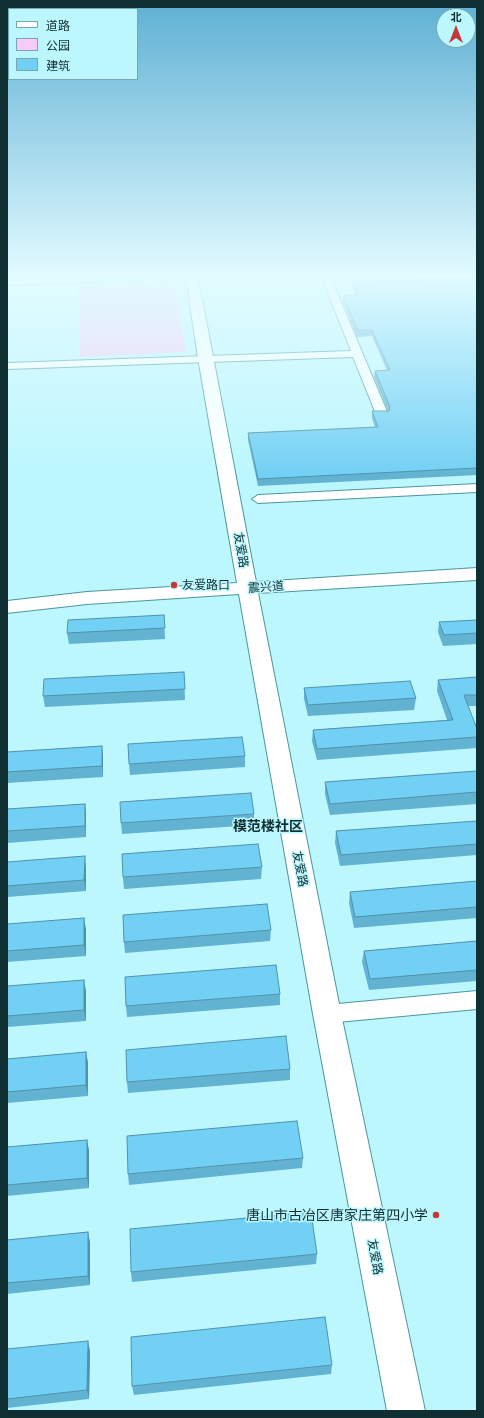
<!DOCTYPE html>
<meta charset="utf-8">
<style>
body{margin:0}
#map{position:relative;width:484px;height:1418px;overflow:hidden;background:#bcf7fe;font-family:Ubuntu,"Noto Sans SC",sans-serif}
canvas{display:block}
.frame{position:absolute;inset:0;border:8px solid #0f2f33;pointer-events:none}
.legend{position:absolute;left:8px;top:8px;width:130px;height:72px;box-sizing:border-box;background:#bcf7fe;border:1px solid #77a7ad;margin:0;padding:5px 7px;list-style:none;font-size:12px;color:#0f2f33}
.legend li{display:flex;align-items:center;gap:8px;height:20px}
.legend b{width:20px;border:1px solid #77a7ad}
.north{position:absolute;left:436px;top:8px;width:40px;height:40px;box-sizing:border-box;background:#bcf7fe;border:1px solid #77a7ad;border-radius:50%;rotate:0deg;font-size:11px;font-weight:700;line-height:16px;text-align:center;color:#0f2f33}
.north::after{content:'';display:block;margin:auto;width:14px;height:18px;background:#c63738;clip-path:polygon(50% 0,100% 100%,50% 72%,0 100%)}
</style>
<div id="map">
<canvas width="484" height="1418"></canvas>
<div class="frame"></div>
<ul class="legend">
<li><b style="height:5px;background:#fff"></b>道路</li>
<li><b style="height:11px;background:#f6cbf8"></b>公园</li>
<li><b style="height:11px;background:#72d0f4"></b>建筑</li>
</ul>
<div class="north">北</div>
</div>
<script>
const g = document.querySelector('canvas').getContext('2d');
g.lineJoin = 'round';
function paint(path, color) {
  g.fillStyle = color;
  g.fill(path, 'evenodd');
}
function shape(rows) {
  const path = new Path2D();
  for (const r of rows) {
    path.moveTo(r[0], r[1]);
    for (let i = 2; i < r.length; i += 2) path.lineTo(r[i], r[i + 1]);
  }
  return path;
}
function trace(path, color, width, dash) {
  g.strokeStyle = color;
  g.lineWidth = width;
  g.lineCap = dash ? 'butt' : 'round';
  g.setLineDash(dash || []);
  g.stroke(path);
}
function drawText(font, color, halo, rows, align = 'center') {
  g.font = font + ' Ubuntu,"Noto Sans SC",sans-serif';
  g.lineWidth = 3;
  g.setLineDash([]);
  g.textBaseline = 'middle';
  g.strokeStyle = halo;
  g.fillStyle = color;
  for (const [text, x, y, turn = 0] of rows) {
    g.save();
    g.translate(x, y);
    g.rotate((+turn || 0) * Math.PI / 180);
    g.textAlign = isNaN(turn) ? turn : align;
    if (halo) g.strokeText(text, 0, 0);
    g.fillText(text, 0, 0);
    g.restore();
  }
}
const green = shape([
 [168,282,175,285,186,352,80,357,80,285]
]);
const street = shape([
 [322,278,331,278,388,414,386,416,378,416,376,414,353,357,7,369,7,363,351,351,322,278],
 [477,484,477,492,258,503,252,499,258,495,477,484],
 [477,991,477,1009,327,1023,320,1020,317,1014,320,1008,327,1005,477,991]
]);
const secondary = shape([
 [7,278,102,278,96,282,7,285,7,278],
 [186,278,198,278,256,582,477,568,477,580,258,593,341,1014,425,1411,387,1411,313,1014,239,594,87,604,7,613,7,601,87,592,237,583,198,358,186,278]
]);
const wall = shape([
 [477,278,477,475,258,486,248,440,248,433,375,427,372,418,372,411,388,411,374,377,375,371,387,370,372,336,357,337,343,302,343,296,356,296,353,288,353,282],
 [164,615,165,639,69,644,67,633],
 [477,620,477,644,443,646,438,632,439,622],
 [184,672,185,700,45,707,43,696],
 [477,677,477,706,468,706,477,729,477,748,317,760,312,741,313,730,447,720,437,691,438,680],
 [304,688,416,698,414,710,308,716,304,699],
 [102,746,103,758,103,777,7,783,7,752],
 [245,756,245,767,130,775,129,764],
 [477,771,477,804,330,815,325,794,325,782],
 [85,804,86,815,86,837,7,843,7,809],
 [254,814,254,825,122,834,121,823],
 [477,821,477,855,340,866,335,843,336,831],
 [7,862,86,867,86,891,7,897],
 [262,867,261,879,124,889,123,877],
 [477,881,477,918,354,928,349,903,350,892],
 [7,924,86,929,86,956,7,962],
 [271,930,270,941,125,953,124,942],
 [477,941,477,981,369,990,362,962,364,951],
 [7,986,86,991,86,1021,7,1027],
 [280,994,280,1005,127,1017,126,1006],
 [86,1052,88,1063,88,1096,7,1103,7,1059],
 [290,1069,290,1080,128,1093,127,1082],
 [87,1140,89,1151,89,1188,7,1196,7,1147],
 [303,1158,302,1168,129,1185,128,1174],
 [88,1232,90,1243,90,1285,7,1294,7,1240],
 [317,1254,316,1264,132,1282,131,1272],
 [7,1349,90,1351,89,1399,7,1408],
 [332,1365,331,1374,134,1395,132,1386]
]);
const shadedWall = shape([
 [102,746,103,758,103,777,102,766],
 [85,804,86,815,86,837,85,826],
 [85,856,86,867,86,891,84,880],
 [84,918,86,929,86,956,84,945],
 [84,980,86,991,86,1021,84,1010],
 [86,1052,88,1063,88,1096,86,1085],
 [87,1140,89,1151,89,1188,87,1178],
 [88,1232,90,1243,90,1285,88,1276],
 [88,1341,90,1351,89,1399,87,1390]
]);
const building = shape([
 [477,278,477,468,258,479,248,433,378,427,372,411,389,411,390,407,375,371,390,370,372,330,358,330,343,296,359,295,353,282,477,278],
 [164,615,165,628,67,633,68,620,164,615],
 [477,620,477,633,444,635,439,622,477,620],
 [184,672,185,689,43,696,44,679,184,672],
 [477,677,477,695,464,695,477,729,477,737,317,749,313,730,453,720,438,680,477,677],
 [410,681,416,698,308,705,304,688,410,681],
 [242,737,245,756,129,764,128,744,242,737],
 [102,746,102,766,7,772,7,752,102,746],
 [477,771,477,792,330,804,325,782,477,771],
 [251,793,254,814,121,823,120,802,251,793],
 [85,804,85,826,7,831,7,809,85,804],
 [477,821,477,844,341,855,336,831,477,821],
 [258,844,262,867,123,877,122,854,258,844],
 [85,856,84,880,7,886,7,862,85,856],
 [477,881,477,907,355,917,350,892,477,881],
 [267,904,271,930,124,942,123,915,267,904],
 [84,918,84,945,7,951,7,924,84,918],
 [477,941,477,970,370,979,364,951,477,941],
 [276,965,280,994,126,1006,125,977,276,965],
 [84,980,84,1010,7,1016,7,986,84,980],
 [286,1036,290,1069,127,1082,126,1050,286,1036],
 [86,1052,86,1085,7,1092,7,1059,86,1052],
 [297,1121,303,1158,128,1174,127,1136,297,1121],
 [87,1140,87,1178,7,1185,7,1147,87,1140],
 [311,1212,317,1254,131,1272,130,1229,311,1212],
 [88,1232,88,1276,7,1283,7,1240,88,1232],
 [325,1317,332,1365,132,1386,131,1337,325,1317],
 [88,1341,87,1390,7,1399,7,1349,88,1341]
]);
const markers = [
 [174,585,4,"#c63738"],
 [436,1215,4,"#c63738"]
];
const streetNames = [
 ["友爱路",241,550,80],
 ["震兴道",266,587,-4],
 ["友爱路",300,869,79],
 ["友爱路",375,1257,79]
];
const poiNames = [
 ["友爱路口",182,585]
];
const quarterNames = [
 ["模范楼社区",268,826]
];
const nearPoinames = [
 ["唐山市古冶区唐家庄第四小学",428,1215]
];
paint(green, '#f6cbf8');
trace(street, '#4b969e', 2);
trace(secondary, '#4b969e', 2);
paint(street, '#fff');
paint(secondary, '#fff');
paint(wall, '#62b3d2');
paint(shadedWall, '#5092ab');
paint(building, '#72d0f4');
trace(building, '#5092ab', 1);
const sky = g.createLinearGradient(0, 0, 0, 476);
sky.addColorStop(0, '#5fb0d4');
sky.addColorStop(0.58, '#e1fbff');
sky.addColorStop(1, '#e1fbff00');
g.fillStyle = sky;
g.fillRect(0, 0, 484, 476);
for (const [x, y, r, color] of markers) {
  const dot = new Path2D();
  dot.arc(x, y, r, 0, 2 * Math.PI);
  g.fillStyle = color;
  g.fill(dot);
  trace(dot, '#bcf7fe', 1.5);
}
drawText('12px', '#0f2f33', '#bcf7fe', streetNames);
drawText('12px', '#0f2f33', '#bcf7fe', poiNames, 'left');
drawText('bold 14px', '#0f2f33', '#bcf7fe', quarterNames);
drawText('14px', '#0f2f33', '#bcf7fe', nearPoinames, 'right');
</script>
